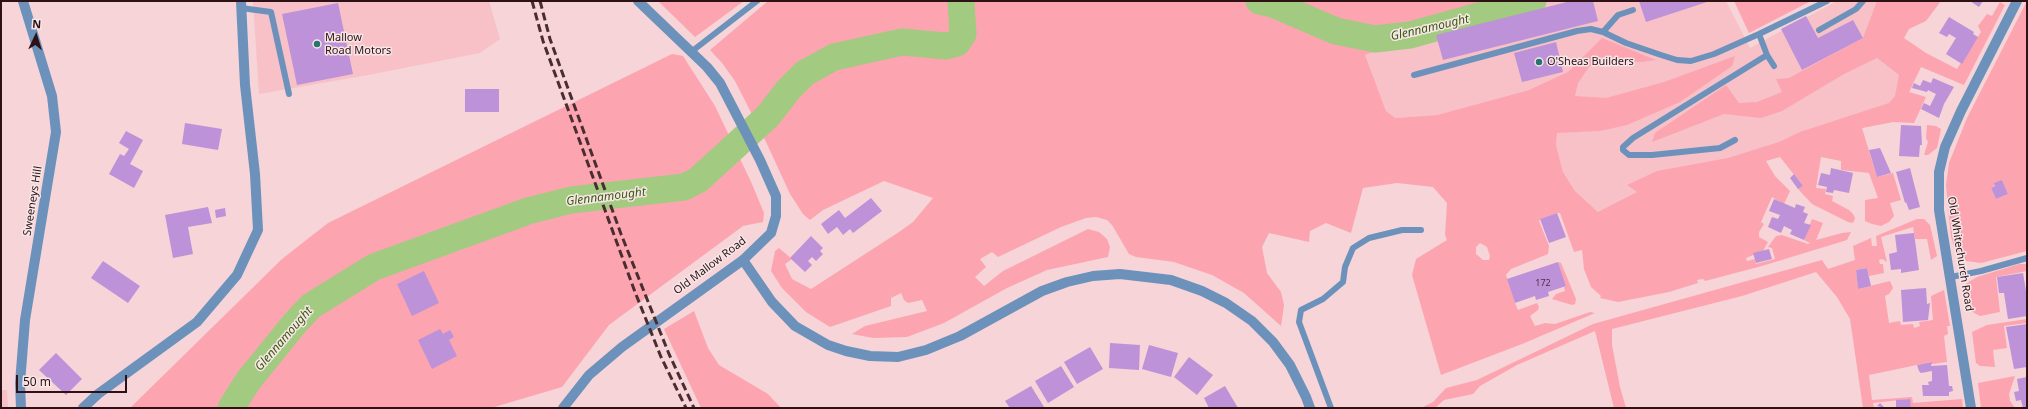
<!DOCTYPE html>
<style>
body{margin:0}
#map{position:relative;width:2028px;height:409px;overflow:hidden;background:#f6d4d7;font-family:"Noto Sans",sans-serif}
canvas{display:block}
.frame{position:absolute;inset:0;border:2px solid #2d1115;pointer-events:none}
.north{position:absolute;left:16px;top:16px;width:40px;height:40px;-webkit-text-stroke:3px #f7e6e7;paint-order:stroke;rotate:4deg;font-size:11px;font-weight:700;line-height:16px;text-align:center;color:#2d1115}
.north::after{content:'';display:block;margin:auto;width:14px;height:18px;background:#2d1115;clip-path:polygon(50% 0,100% 100%,50% 72%,0 100%)}
.scale{position:absolute;left:16px;top:375px;width:111px;height:18px;box-sizing:border-box;border:2px solid #2d1115;border-top:0;padding-left:5px;font-size:12px;line-height:14px;white-space:nowrap;color:#2d1115;-webkit-text-stroke:3px #f7e6e7;paint-order:stroke}
</style>
<div id="map">
<canvas width="2028" height="409"></canvas>
<div class="frame"></div>
<div class="north">N</div>
<div class="scale">50 m</div>
</div>
<script>
const g = document.querySelector('canvas').getContext('2d');
g.lineJoin = 'round';
function paint(path, color) {
  g.fillStyle = color;
  g.fill(path, 'evenodd');
}
function shape(rows) {
  const path = new Path2D();
  for (const r of rows) {
    path.moveTo(r[0], r[1]);
    for (let i = 2; i < r.length; i += 2) path.lineTo(r[i], r[i + 1]);
  }
  return path;
}
function trace(path, color, width, dash) {
  g.strokeStyle = color;
  g.lineWidth = width;
  g.lineCap = dash ? 'butt' : 'round';
  g.setLineDash(dash || []);
  g.stroke(path);
}
function drawText(font, color, halo, rows, align = 'center') {
  g.font = font + ' "Noto Sans",sans-serif';
  g.lineWidth = 3;
  g.setLineDash([]);
  g.textBaseline = 'middle';
  g.strokeStyle = halo;
  g.fillStyle = color;
  for (const [text, x, y, turn = 0] of rows) {
    g.save();
    g.translate(x, y);
    g.rotate((+turn || 0) * Math.PI / 180);
    g.textAlign = isNaN(turn) ? turn : align;
    if (halo) g.strokeText(text, 0, 0);
    g.fillText(text, 0, 0);
    g.restore();
  }
}
const built = shape([
 [253,1,489,1,500,39,480,53,368,75,259,94],
 [1551,1,1726,1,1750,48,1837,1,1877,1,1877,58,1913,85,1893,122,1862,128,1598,212,1575,191,1563,172,1556,145,1558,115,1529,90,1437,115,1394,118,1386,111,1365,55,1400,42],
 [1,390,7,390,8,408,1,408]
]);
const green = shape([
 [658,1,744,1,695,37],
 [768,1,1551,1,1400,42,1365,55,1386,111,1395,118,1437,115,1529,90,1568,72,1602,38,1656,60,1641,62,1603,59,1589,67,1578,83,1575,96,1606,98,1664,82,1735,56,1732,66,1680,102,1627,125,1600,131,1557,133,1556,145,1563,172,1575,191,1598,212,1637,192,1627,185,1657,171,1728,158,1779,142,1800,132,1889,103,1895,96,1899,75,1877,58,1844,74,1782,111,1761,118,1724,114,1652,142,1655,133,1726,85,1739,103,1757,102,1782,92,1776,79,1789,78,1863,38,1877,1,1941,1,1926,21,1909,29,1904,38,1926,53,1957,69,1981,32,1978,26,1987,14,1992,16,2000,2,2005,5,1964,85,1921,67,1909,92,1926,97,1914,123,1893,122,1862,128,1877,177,1893,173,1901,200,1890,203,1894,216,1889,222,1881,226,1872,224,1865,221,1865,200,1878,198,1869,173,1841,170,1841,161,1821,157,1816,188,1826,189,1825,194,1833,196,1832,201,1849,210,1853,214,1855,218,1853,223,1848,222,1812,204,1798,189,1803,186,1780,157,1766,161,1775,176,1790,191,1784,204,1772,197,1761,222,1764,224,1759,232,1759,237,1768,242,1763,251,1746,258,1747,261,1755,259,1756,264,1775,259,1772,248,1768,247,1776,236,1782,235,1808,244,1810,243,1804,240,1812,219,1823,223,1816,240,1842,233,1851,232,1847,240,1762,266,1705,281,1703,279,1697,280,1698,283,1669,292,1618,302,1600,298,1601,296,1591,287,1584,269,1582,250,1574,252,1560,213,1557,213,1540,219,1539,221,1549,246,1548,254,1511,269,1506,275,1515,303,1518,310,1537,303,1539,307,1538,310,1530,316,1535,326,1545,323,1555,324,1590,312,1595,313,1522,344,1441,375,1412,275,1416,259,1447,240,1445,235,1447,203,1433,187,1397,183,1363,188,1351,233,1326,223,1310,231,1309,242,1269,233,1262,247,1267,273,1281,292,1284,305,1281,326,1244,293,1212,275,1174,262,1136,257,1129,254,1112,225,1107,220,1096,217,1086,218,1061,227,998,257,992,252,980,259,986,267,975,277,984,286,1003,271,1088,229,1099,232,1107,239,1110,247,1108,257,1047,270,1007,288,944,323,907,337,873,338,852,334,865,326,927,311,922,300,908,303,904,300,901,293,891,298,891,306,830,327,806,312,782,288,771,271,775,251,779,248,792,259,785,264,792,279,811,289,899,232,913,222,933,198,884,181,823,210,810,220,803,214,790,194,767,144,735,81,722,63,710,50],
 [1480,243,1487,247,1490,256,1489,260,1483,260,1476,254,1476,247],
 [1734,1,1811,1,1749,33],
 [2027,1,2027,251,1981,263,1966,261,1957,255,1951,237,1946,185,1949,163,1967,118],
 [2002,180,2008,194,1996,199,1991,188],
 [672,54,683,56,715,106,752,184,764,213,763,222,743,226,609,325,562,387,491,408,130,408,282,259,328,223],
 [1927,125,1936,126,1941,129,1937,148,1928,155,1924,155,1928,142,1926,138],
 [1917,219,1924,219,1930,225,1937,256,1931,260,1927,239,1915,239,1913,227,1881,237,1887,262,1882,259,1879,260,1880,264,1883,264,1884,273,1869,276,1867,268,1856,270,1858,289,1890,281,1893,288,1889,294,1885,296,1889,323,1900,321,1901,325,1913,324,1914,328,1920,326,1919,322,1933,320,1931,296,1944,290,1950,326,1947,326,1948,334,1944,336,1947,362,1932,364,1931,362,1869,375,1872,400,1912,397,1913,403,1962,399,1963,408,1911,408,1909,399,1873,403,1874,408,1863,408,1850,319,1837,297,1816,272,1742,296,1612,329,1612,345,1620,387,1626,408,1614,408,1595,331,1517,365,1480,386,1473,394,1444,400,1435,408,1421,408,1433,402,1446,388,1477,380,1593,324,1822,260,1828,269,1855,260,1853,246,1871,238,1872,246,1877,246,1876,236],
 [1558,262,1561,263,1576,299,1575,304,1572,305,1552,299,1556,294,1565,291,1564,287,1566,286],
 [2019,264,2027,264,2027,271,1996,277,2000,312,1980,316,1969,310,1965,285,1967,283,1977,277],
 [694,311,708,348,719,365,768,394,781,408,701,408,664,329],
 [2027,319,2027,323,2004,326,2007,348,1993,350,1995,367,1980,366,1976,363,1972,332,1987,325],
 [2015,376,2009,394,2010,401,2015,408,1981,408,1978,383]
]);
const river = shape([
 [1259,1,1273,4,1336,31,1375,39,1410,35,1533,1],
 [231,408,248,381,295,323,311,306,374,267,528,211,571,200,684,187,698,180,768,116,788,90,805,73,834,57,902,42,946,46,957,43,963,34,961,1]
]);
const building = shape([
 [1571,1,1593,1,1598,21,1443,60,1436,35],
 [1639,1,1710,1,1646,22],
 [1970,1,1983,1,1979,7],
 [338,3,353,74,297,85,282,14],
 [1806,16,1818,38,1853,20,1863,38,1802,70,1781,29],
 [1949,17,1974,32,1973,34,1978,37,1962,64,1946,54,1956,38,1949,34,1947,37,1939,33],
 [1556,42,1563,72,1522,82,1514,53],
 [1933,78,1954,87,1944,104,1939,118,1921,109,1924,103,1930,106,1936,94,1928,90,1927,92,1912,88,1914,83,1920,86,1923,80,1931,83],
 [465,89,499,89,499,112,465,112],
 [185,123,222,129,218,150,182,144],
 [1901,125,1921,126,1922,145,1920,145,1919,157,1899,156],
 [126,131,143,140,130,164,143,171,134,188,109,174,120,154,124,156,129,149,119,143],
 [1880,148,1891,173,1877,177,1869,150],
 [1831,168,1853,173,1849,193,1834,190,1833,193,1826,192,1827,187,1818,185,1821,173,1830,175],
 [1910,168,1920,207,1909,210,1906,202,1905,203,1896,172],
 [1794,174,1803,186,1798,189,1790,178],
 [2002,180,2008,194,1996,199,1991,188,1995,186,1994,183],
 [871,198,882,211,853,233,850,229,843,235,837,227,828,234,821,224,839,210,845,218],
 [1774,199,1795,208,1796,204,1805,207,1803,212,1808,214,1804,223,1811,225,1804,240,1790,234,1792,230,1784,226,1781,233,1768,227,1772,217,1778,219,1780,215,1769,211],
 [208,207,212,223,188,227,193,254,173,258,165,215],
 [225,208,226,216,216,218,215,210],
 [1557,213,1566,237,1549,243,1540,219],
 [1914,233,1919,270,1901,273,1901,269,1891,270,1889,254,1897,252,1895,235],
 [811,236,823,248,820,251,823,254,816,261,812,257,808,261,812,265,805,272,790,258],
 [1769,249,1772,259,1756,263,1753,253],
 [103,261,140,286,128,303,91,278],
 [1558,262,1566,286,1548,292,1549,296,1536,300,1535,296,1515,303,1507,279],
 [1867,268,1871,286,1858,289,1856,270],
 [424,271,439,303,412,316,397,284],
 [2023,273,2027,297,2027,316,2008,319,2004,293,1999,293,1997,277],
 [1926,288,1927,304,1930,303,1928,320,1903,322,1901,290],
 [2027,324,2027,367,2014,369,2006,327],
 [440,329,443,334,450,330,454,337,449,340,457,356,432,369,418,340],
 [1110,343,1140,345,1139,370,1109,368],
 [1149,345,1178,353,1171,377,1142,369],
 [1090,347,1103,369,1077,384,1064,362],
 [56,353,82,379,66,395,39,370],
 [1189,357,1213,375,1197,395,1174,377],
 [1932,362,1931,366,1947,365,1949,386,1952,386,1953,391,1949,392,1949,396,1923,396,1922,385,1929,385,1928,382,1932,381,1932,371,1921,373,1919,371,1917,365],
 [1061,366,1074,387,1048,403,1035,381],
 [2027,377,2027,408,2023,408,2021,400,2016,401,2014,392,2019,391,2017,379],
 [1031,386,1044,407,1010,408,1005,401],
 [1225,386,1238,408,1209,408,1204,398],
 [1910,399,1911,408,1896,408,1896,400],
 [1880,403,1885,408,1877,406]
]);
const service = shape([
 [241,8,271,12,289,94],
 [1819,30,1856,9,1863,1],
 [1603,32,1626,43,1661,55,1677,60,1691,61,1714,54,1759,34,1827,1],
 [1759,34,1767,55,1774,66],
 [691,52,757,1],
 [1414,75,1577,31,1591,29,1603,32,1618,15,1633,10],
 [1735,140,1720,148,1652,155,1629,155,1623,150,1623,147,1633,138,1767,55],
 [1951,277,1981,271,2027,258],
 [1331,408,1299,322,1301,310,1323,299,1343,282,1345,267,1353,248,1369,238,1402,230,1421,230]
]);
const minor = shape([
 [743,260,772,302,795,326,828,345,846,351,870,356,898,357,926,350,960,336,1042,291,1067,282,1093,276,1120,274,1171,280,1202,291,1226,303,1252,321,1273,342,1290,365,1306,397,1310,408],
 [83,408,98,394,197,322,237,275,258,230,255,174,245,85,241,1]
]);
const tertiary = shape([
 [21,408,20,383,25,320,56,132,52,96,23,1],
 [563,408,589,375,622,347,743,260,771,233,776,216,776,196,760,160,720,83,707,67,638,1],
 [1971,408,1939,210,1939,172,1945,147,1961,111,2017,1]
]);
const rail = shape([
 [532,1,543,41,635,292,661,357,686,408],
 [540,1,550,39,621,234,669,354,694,408]
]);
const markers = [
 [317,44,4,"#297370"],
 [1539,62,4,"#297370"]
];
const numberNames = [
 ["172",1543,283]
];
const poiNames = [
 ["Mallow",325,38],
 ["Road Motors",325,51],
 ["O'Sheas Builders",1547,62]
];
const streetNames = [
 ["Sweeneys Hill",33,201,-81],
 ["Old Whitechurch Road",1960,254,81],
 ["Old Mallow Road",710,266,-37]
];
const waterNames = [
 ["Glennamought",1430,28,-13],
 ["Glennamought",606,197,-7],
 ["Glennamought",284,339,-49]
];
paint(built, '#f7c1c7');
paint(green, '#fca5b0');
trace(river, '#a2ca80', 27);
paint(building, '#bd92d8');
trace(service, '#6c92bc', 6);
trace(minor, '#6c92bc', 10);
trace(tertiary, '#6c92bc', 10);
trace(rail, '#4a2d31', 3, [8, 4]);
for (const [x, y, r, color] of markers) {
  const dot = new Path2D();
  dot.arc(x, y, r, 0, 2 * Math.PI);
  g.fillStyle = color;
  g.fill(dot);
  trace(dot, '#f7e6e7', 1.5);
}
drawText('9px', '#513146', null, numberNames);
drawText('11px', '#2d1115', '#f7e6e7', poiNames, 'left');
drawText('11px', '#2d1115', '#f7e6e7', streetNames);
drawText('italic 12px', '#375a0b', '#f7e6e7', waterNames);
</script>
